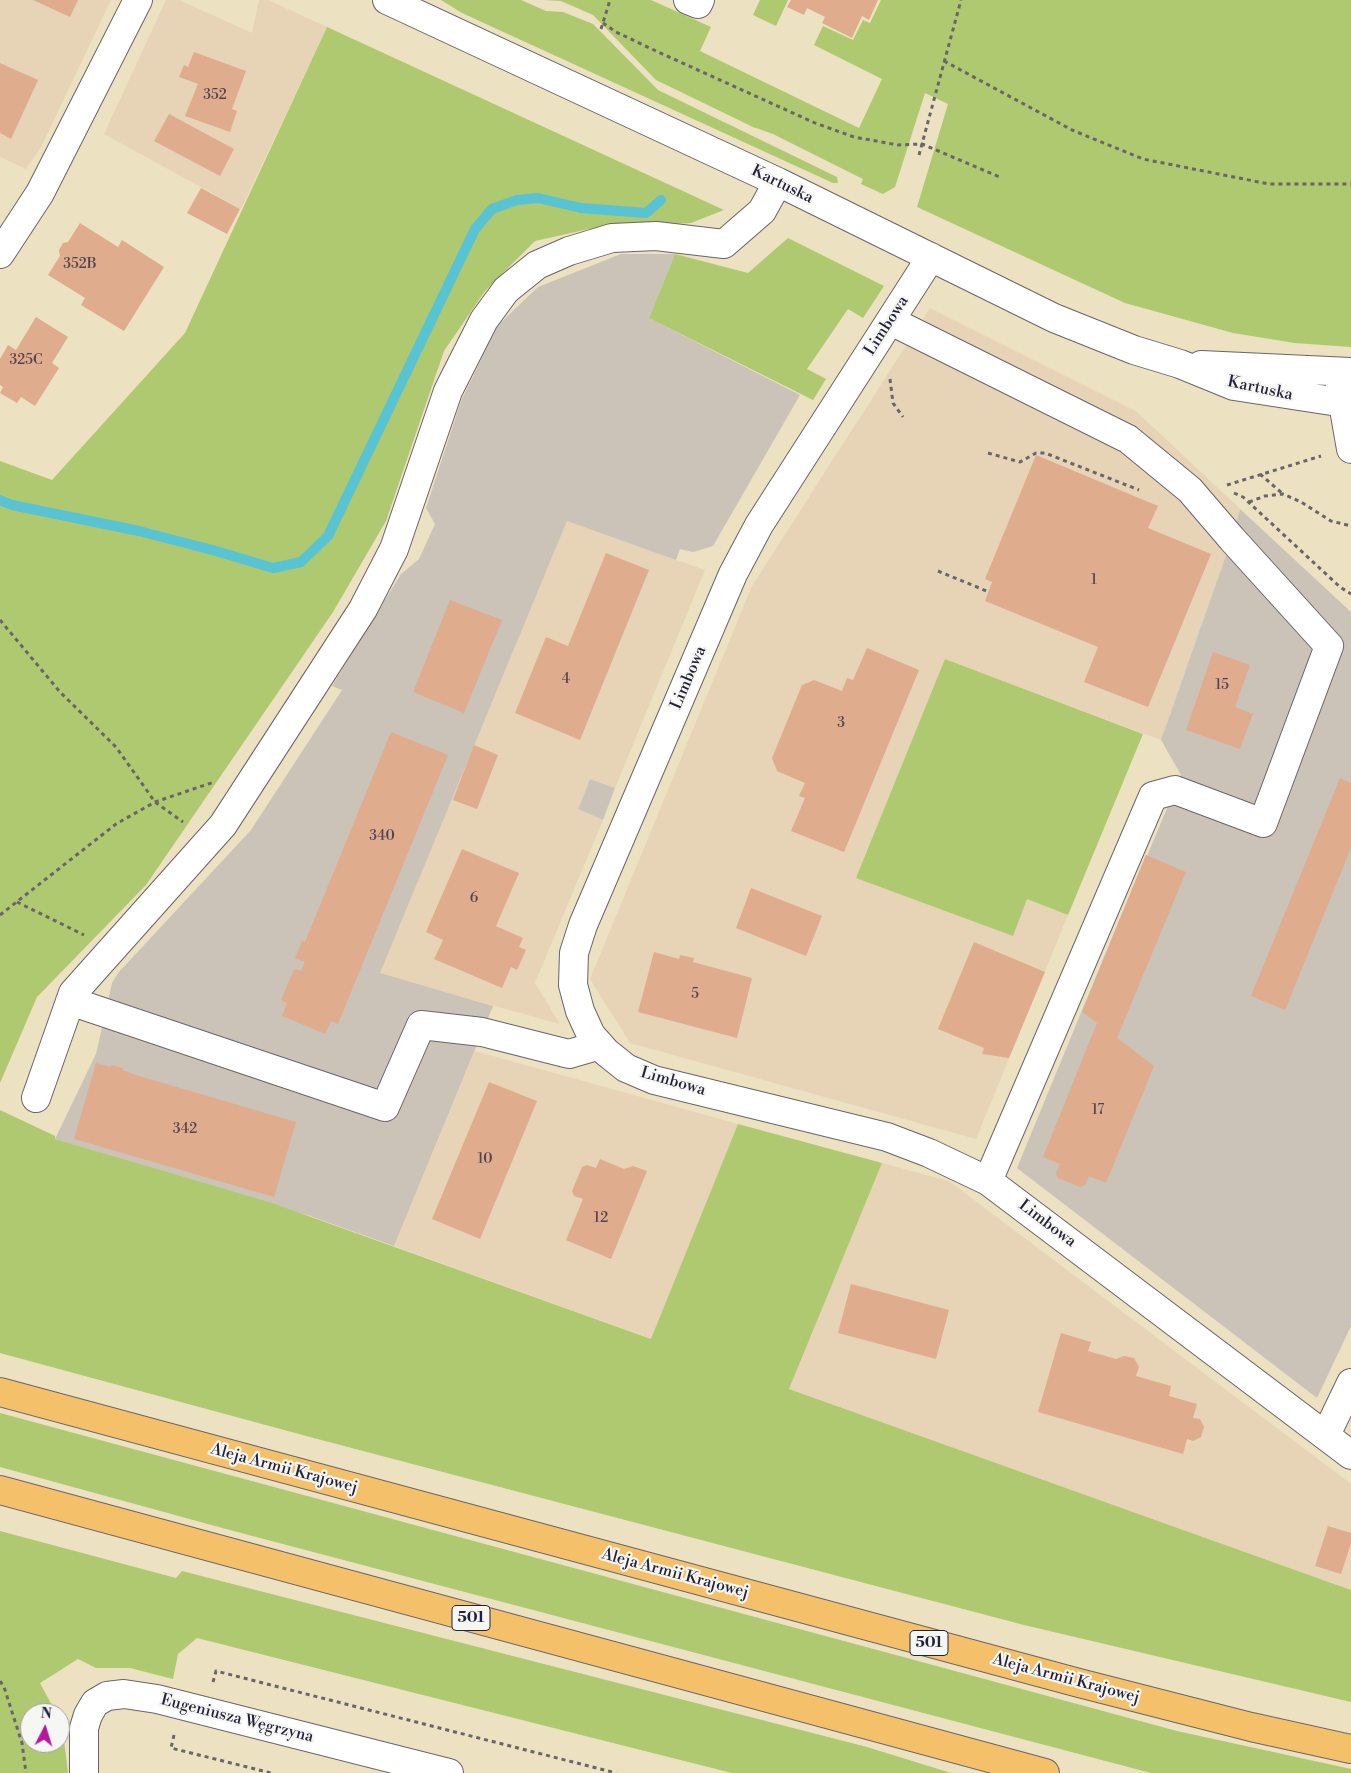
<!DOCTYPE html>
<meta charset="utf-8">
<style>
body{margin:0}
#map{position:relative;width:1351px;height:1773px;overflow:hidden;background:#ece1c0;font-family:"Libre Bodoni",serif}
canvas{display:block}
.north{position:absolute;left:20px;top:1703px;width:50px;height:50px;box-sizing:border-box;background:#f6f6f2;border:1px solid #a1a1a9;border-radius:50%;rotate:5deg;font-size:14px;font-weight:700;line-height:20px;text-align:center;color:#22223b}
.north::after{content:'';display:block;margin:auto;width:18px;height:22px;background:#b5179e;clip-path:polygon(50% 0,100% 100%,50% 72%,0 100%)}
</style>
<div id="map">
<canvas width="1351" height="1773"></canvas>
<div class="north">N</div>
</div>
<script>
const g = document.querySelector('canvas').getContext('2d');
g.lineJoin = 'round';
function paint(path, color) {
  g.fillStyle = color;
  g.fill(path, 'evenodd');
}
function shape(rows) {
  const path = new Path2D();
  for (const r of rows) {
    path.moveTo(r[0], r[1]);
    for (let i = 2; i < r.length; i += 2) path.lineTo(r[i], r[i + 1]);
  }
  return path;
}
function trace(path, color, width, dash) {
  g.strokeStyle = color;
  g.lineWidth = width;
  g.lineCap = dash ? 'butt' : 'round';
  g.setLineDash(dash || []);
  g.stroke(path);
}
function drawText(font, color, halo, rows, align = 'center') {
  g.font = font + ' "Libre Bodoni",serif';
  g.lineWidth = 4.5;
  g.setLineDash([]);
  g.textBaseline = 'middle';
  g.strokeStyle = halo;
  g.fillStyle = color;
  for (const [text, x, y, turn = 0] of rows) {
    g.save();
    g.translate(x, y);
    g.rotate((+turn || 0) * Math.PI / 180);
    g.textAlign = isNaN(turn) ? turn : align;
    if (halo) g.strokeText(text, 0, 0);
    g.fillText(text, 0, 0);
    g.restore();
  }
}
const built = shape([
 [0,0,111,0,42,145,26,169,0,157],
 [166,0,179,0,252,33,259,0,268,0,327,27,241,209,104,134],
 [930,308,1136,411,1240,509,1230,544,1161,740,945,659,1012,936,1027,899,1068,915,976,1139,630,1043,590,979,752,586],
 [567,521,705,570,615,788,590,779,578,809,603,820,535,983,560,1024,379,974],
 [475,1051,738,1124,652,1339,394,1246],
 [882,1163,949,1181,1351,1484,1351,1590,789,1389]
]);
const industrial = shape([
 [621,254,675,254,649,318,800,395,713,546,693,552,680,549,676,560,567,521,380,973,493,1006,394,1246,310,1216,55,1139,96,1054,112,983,118,973,251,830,342,690,332,686,401,574,419,559,435,524,426,508,461,401,498,325,538,287],
 [1240,509,1351,612,1351,1326,1317,1398,1017,1168,1146,855,1147,856,1181,775,1161,740,1230,544],
 [590,779,615,788,603,820,578,809]
]);
const green = shape([
 [441,0,521,0,546,11,563,12,593,24,658,90,837,177,838,183,833,183,462,13],
 [543,0,651,0,711,27,700,51,859,128,882,79,814,45,823,26,853,40,863,20,870,23,881,0,1351,0,1351,347,1295,343,1233,333,1125,303,917,207,948,104,925,93,895,187,883,194,861,184,863,179,773,134,753,127,656,80,593,15,561,1],
 [760,0,788,0,776,26,753,15],
 [327,27,724,210,691,223,589,229,535,241,485,291,444,351,386,521,333,612,146,885,37,997,0,1083,0,461,52,480,185,333],
 [788,238,884,286,863,318,848,309,807,369,826,379,813,400,649,318,675,254,748,273],
 [945,659,1143,734,1068,915,1027,899,1013,936,856,878],
 [0,1110,55,1136,55,1139,272,1203,651,1339,738,1124,882,1163,789,1389,1351,1590,1351,1702,1024,1625,310,1437,0,1353],
 [0,1413,1177,1731,1351,1769,1351,1773,1151,1773,226,1529,0,1467],
 [0,1531,176,1578,182,1571,867,1747,951,1773,732,1773,197,1638,178,1654,173,1679,130,1668,96,1668,78,1659,40,1683,56,1713,30,1713,30,1743,60,1743,60,1723,63,1732,68,1773,0,1773]
]);
const stream = shape([
 [0,500,12,505,139,531,216,551,273,568,301,562,328,536,475,229,492,209,517,200,538,198,581,208,646,213,661,200]
]);
const building = shape([
 [33,0,78,0,70,17],
 [791,0,878,0,869,20,862,16,852,38,822,23,825,17,807,8,804,15,787,7],
 [194,52,246,71,232,109,237,111,230,132,185,116,198,84,179,77,184,65,188,67],
 [0,63,38,80,11,139,0,133],
 [169,114,234,149,220,176,154,141],
 [201,188,240,209,227,234,187,213],
 [80,223,118,247,122,240,164,267,124,331,81,305,85,298,48,275,60,256,59,250,63,243,68,242],
 [36,317,68,337,52,363,59,368,35,406,21,397,17,403,0,393,3,387,0,385,0,359,8,345,16,350],
 [1036,455,1158,506,1148,528,1211,554,1148,707,1084,682,1098,647,985,601,992,582,985,579],
 [606,553,649,570,580,740,515,713,546,637,568,646],
 [450,600,502,620,464,713,413,692],
 [867,648,919,670,844,852,791,831,805,798,799,796,805,783,777,771,772,758,802,685,814,680,842,691,847,678,853,680],
 [1213,652,1250,665,1235,707,1253,714,1240,749,1186,730],
 [391,732,448,755,338,1024,331,1021,325,1034,282,1016,287,1003,281,1000,294,969,301,971,305,962,295,958,302,941,305,942],
 [474,745,498,755,477,809,453,800],
 [1340,778,1351,783,1351,848,1285,1010,1251,996],
 [462,849,519,873,496,926,523,938,519,947,526,950,517,970,511,967,502,988,434,959,443,940,426,932],
 [1146,855,1186,872,1117,1038,1154,1066,1106,1183,1089,1176,1085,1185,1080,1187,1058,1178,1056,1173,1060,1164,1043,1157,1097,1023,1082,1012],
 [751,888,822,916,806,956,736,928],
 [974,942,1045,972,1009,1058,982,1054,984,1048,938,1029],
 [654,952,679,959,680,955,694,958,693,962,752,978,737,1038,638,1012],
 [96,1063,111,1067,111,1065,123,1068,122,1070,139,1076,296,1122,274,1197,74,1139],
 [489,1082,537,1101,480,1239,432,1219],
 [600,1159,624,1169,633,1166,647,1171,611,1259,566,1240,583,1199,574,1196,572,1191,582,1167,587,1165,596,1168],
 [851,1284,949,1310,936,1359,838,1333],
 [1061,1333,1091,1342,1088,1351,1116,1359,1124,1356,1134,1358,1139,1367,1136,1376,1171,1386,1169,1396,1197,1404,1193,1418,1200,1419,1204,1427,1201,1437,1193,1441,1187,1439,1183,1454,1038,1412],
 [1328,1526,1351,1533,1351,1543,1341,1574,1315,1566]
]);
const path = shape([
 [603,23,616,32,656,51,815,123,854,137,898,145,922,144,1002,178],
 [601,29,610,0],
 [944,61,1072,130,1143,159,1269,184,1351,184],
 [919,155,961,0],
 [890,379,893,403,903,417],
 [988,453,1020,462,1036,453,1045,453,1139,490],
 [1260,474,1283,494],
 [1227,485,1321,456],
 [1234,493,1243,497,1340,587,1351,594],
 [1249,502,1265,496,1283,494,1301,502,1331,521,1351,526],
 [938,571,989,592],
 [0,620,60,692,116,747,155,802,183,822],
 [17,902,84,935],
 [0,915,116,824,155,802,214,782],
 [0,1681,4,1687,22,1743,26,1773],
 [213,1682,216,1671,616,1773],
 [174,1735,171,1748,271,1773]
]);
const minor = shape([
 [387,0,778,182,1054,318,1134,350,1180,364,1234,386,1351,404],
 [688,0,698,4,700,0],
 [0,254,40,193,138,0],
 [931,257,759,525,733,574,583,925,574,953,573,985,580,1011,591,1035,606,1052,626,1068,654,1080,887,1137,929,1153,988,1181,1351,1455],
 [891,321,1128,439,1190,490,1232,539,1329,646,1263,823,1175,790,1153,796,988,1181],
 [1201,365,1351,372],
 [1340,386,1351,449],
 [70,1001,385,1107,421,1025,482,1032,569,1054,600,1045],
 [36,1098,73,993,223,825,363,609,394,549,448,391,484,320,506,290,537,265,569,251,612,238,656,236,724,244,762,211,778,182],
 [1326,1435,1351,1383],
 [84,1773,84,1728,88,1715,95,1703,107,1696,124,1694,157,1699,449,1773]
]);
const major = shape([
 [0,1392,1079,1683,1251,1727,1351,1749],
 [0,1490,1045,1773]
]);
const numberNames = [
 ["352",215,96],
 ["352B",80,265],
 ["325C",26,361],
 ["1",1094,581],
 ["4",566,680],
 ["15",1222,686],
 ["3",841,724],
 ["340",382,837],
 ["6",474,899],
 ["5",695,995],
 ["17",1098,1111],
 ["342",185,1130],
 ["10",485,1160],
 ["12",601,1219]
];
const shields = [
 [471,1618,38],
 [929,1643,38]
];
const shieldNames = [
 ["501",471,1618],
 ["501",929,1643]
];
const streetNames = [
 ["Kartuska",782,185,26],
 ["Limbowa",887,326,-57],
 ["Kartuska",1260,389,12],
 ["Limbowa",689,678,-67],
 ["Limbowa",673,1082,16],
 ["Limbowa",1047,1224,37],
 ["Aleja Armii Krajowej",284,1469,15],
 ["Aleja Armii Krajowej",675,1574,15],
 ["Aleja Armii Krajowej",1066,1679,15],
 ["Eugeniusza Węgrzyna",237,1719,14]
];
paint(built, '#e7d4b7');
paint(industrial, '#cbc3b8');
paint(green, '#aec96f');
trace(stream, '#58c3d2', 10);
paint(building, '#dfac8d');
trace(minor, '#69656a', 30);
trace(major, '#69656a', 30);
trace(path, '#69656a', 3, [4, 4]);
trace(minor, '#fff', 28);
trace(major, '#f4c16a', 28);
drawText('14px', '#514450', null, numberNames);
for (const [x, y, w] of shields) {
  const box = new Path2D();
  box.roundRect(x - w / 2, y - 12.5, w, 25, 4);
  g.fillStyle = '#f6f6f2';
  g.fill(box);
  trace(box, '#22223b', 1);
}
drawText('bold 15px', '#22223b', null, shieldNames);
drawText('16px', '#22223b', '#f6f6f2', streetNames);
</script>
